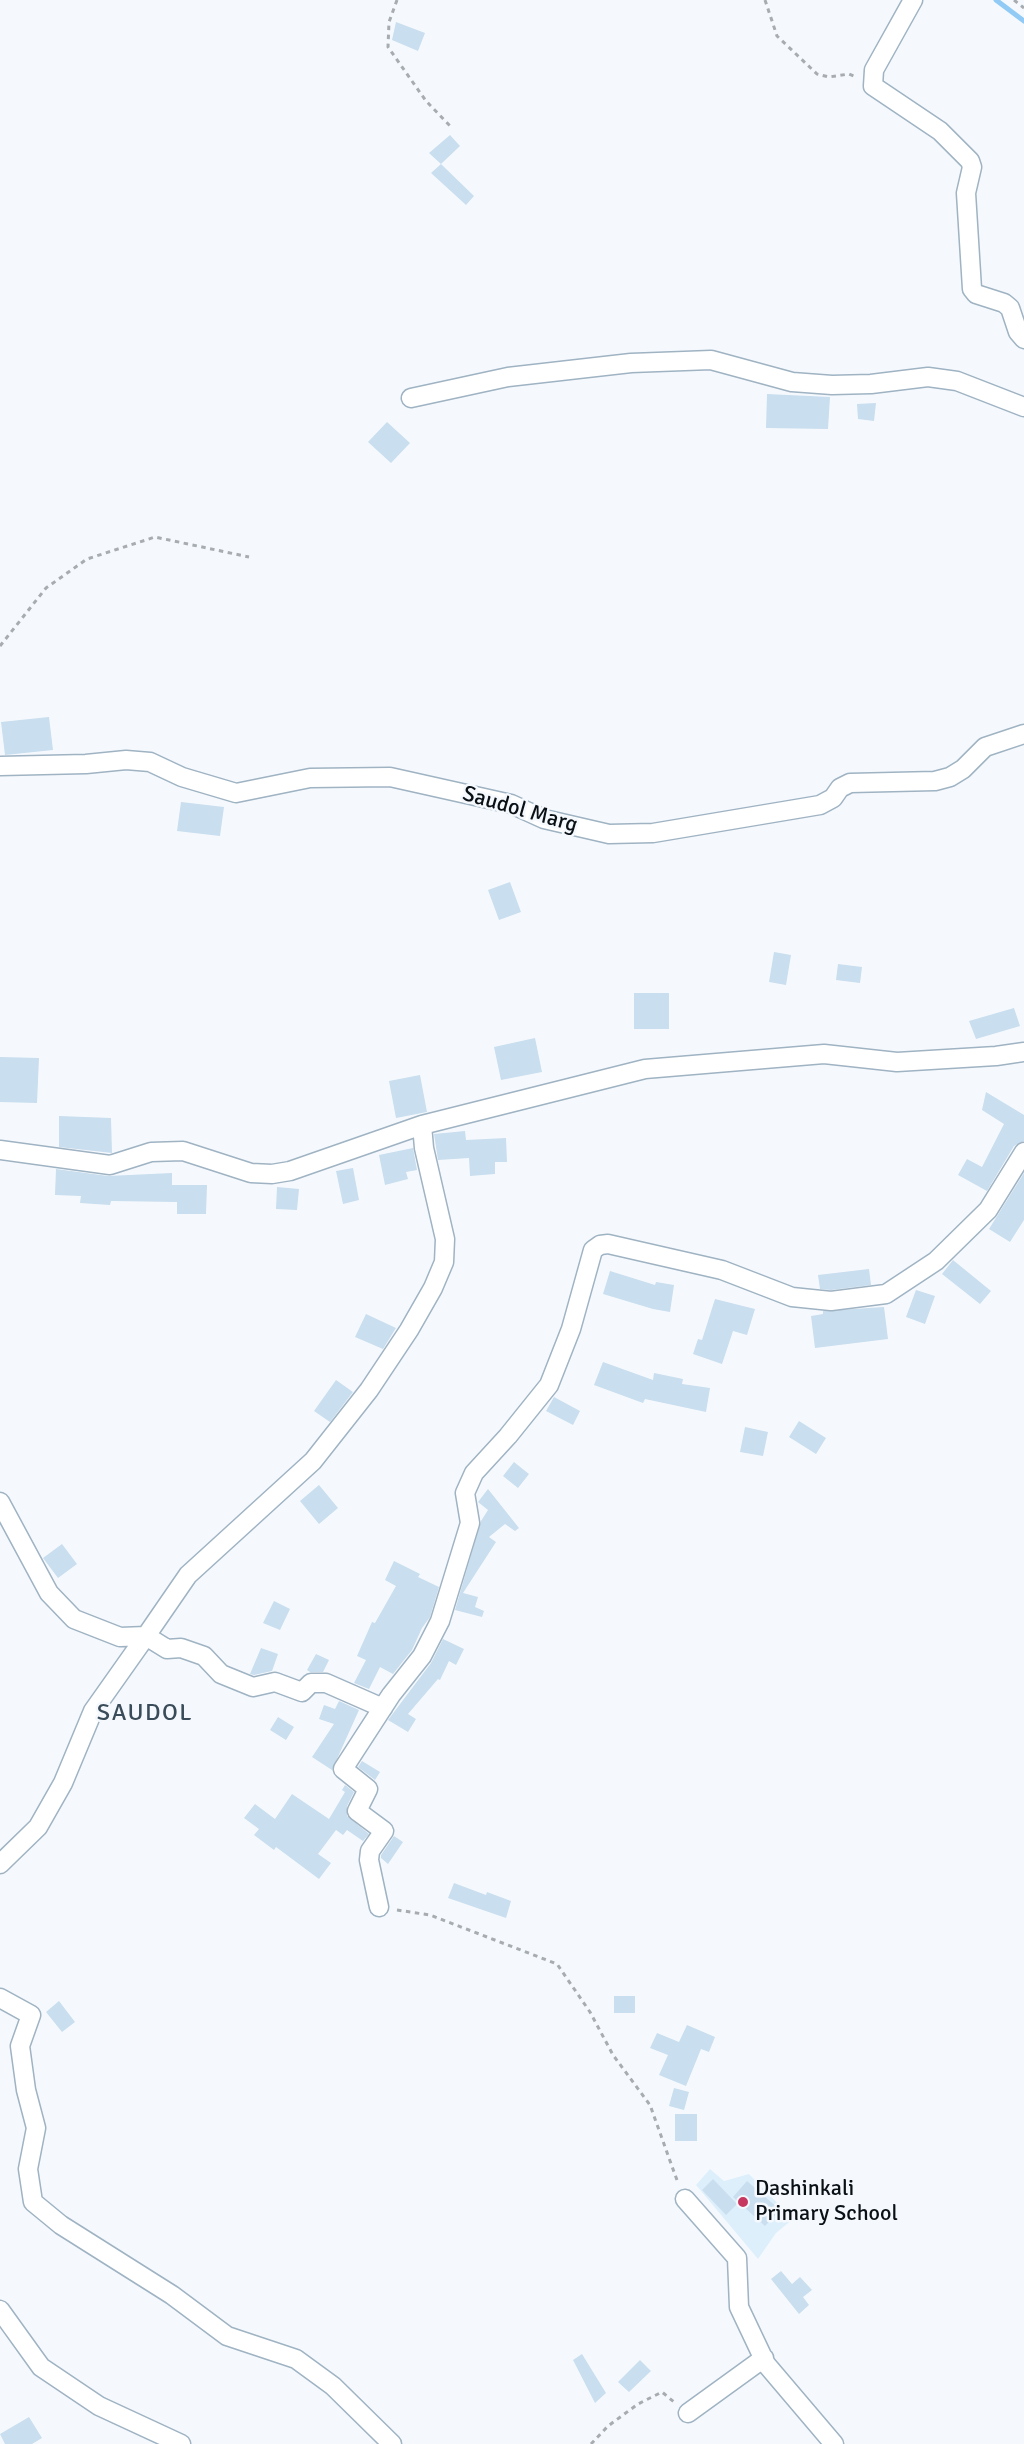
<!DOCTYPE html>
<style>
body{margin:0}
canvas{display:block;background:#f5f9fd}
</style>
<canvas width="1024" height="2444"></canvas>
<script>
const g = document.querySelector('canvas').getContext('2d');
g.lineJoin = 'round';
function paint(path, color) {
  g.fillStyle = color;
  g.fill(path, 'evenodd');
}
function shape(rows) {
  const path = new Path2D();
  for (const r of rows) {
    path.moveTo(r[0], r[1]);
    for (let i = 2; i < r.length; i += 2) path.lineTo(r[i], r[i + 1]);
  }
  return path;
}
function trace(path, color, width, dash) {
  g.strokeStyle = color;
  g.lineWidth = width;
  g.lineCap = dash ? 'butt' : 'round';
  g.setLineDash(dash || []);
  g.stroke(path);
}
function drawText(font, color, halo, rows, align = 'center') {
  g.font = font + ' Signika,sans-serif';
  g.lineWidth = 5;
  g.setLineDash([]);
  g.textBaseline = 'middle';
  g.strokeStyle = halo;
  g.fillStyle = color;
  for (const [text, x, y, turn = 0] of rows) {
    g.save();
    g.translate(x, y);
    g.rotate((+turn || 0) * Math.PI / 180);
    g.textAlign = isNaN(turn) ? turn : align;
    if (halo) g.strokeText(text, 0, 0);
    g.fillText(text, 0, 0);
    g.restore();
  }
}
const built = shape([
 [710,2169,724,2181,749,2174,793,2219,776,2233,758,2259,696,2185]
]);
const stream = shape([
 [996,0,1024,21]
]);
const building = shape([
 [396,22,425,33,418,51,392,40],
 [450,135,460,146,441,164,429,153],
 [441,164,474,196,466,205,431,173],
 [767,394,830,397,828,429,766,428],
 [876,403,874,421,858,419,857,404],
 [387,422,410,443,391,463,368,442],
 [49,717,53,750,5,755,1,722],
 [181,802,224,807,220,836,177,831],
 [510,882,521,912,499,920,488,890],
 [774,952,791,955,786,985,769,982],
 [838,964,862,967,860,983,836,980],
 [634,993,669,993,669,1029,634,1029],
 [1014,1008,1020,1026,976,1039,969,1021],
 [535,1038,542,1072,501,1080,494,1047],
 [0,1057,39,1058,37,1103,0,1102],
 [420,1075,427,1112,396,1118,389,1081],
 [986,1092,1024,1115,1024,1141,1014,1146,987,1191,958,1175,967,1159,982,1167,1004,1124,982,1110],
 [59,1116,111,1118,112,1153,59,1147],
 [465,1131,466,1140,506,1138,507,1162,495,1162,495,1174,470,1176,469,1158,438,1160,434,1134],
 [413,1148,417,1170,406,1172,408,1179,385,1185,379,1155],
 [353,1168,359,1200,343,1204,336,1171],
 [56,1169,108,1176,172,1173,172,1185,207,1185,206,1214,177,1214,177,1202,111,1201,110,1205,80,1203,81,1196,55,1195],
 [1024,1173,1024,1220,1010,1242,989,1229],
 [277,1187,299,1189,297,1210,276,1209],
 [953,1260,991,1291,980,1304,942,1274],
 [869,1269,871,1285,831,1290,820,1289,818,1275],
 [610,1271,655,1285,656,1282,674,1285,670,1312,653,1309,603,1294],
 [916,1290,935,1296,925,1324,906,1317],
 [715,1299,755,1309,747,1335,733,1331,722,1364,693,1354,698,1339,702,1340],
 [884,1307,888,1339,815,1348,811,1316,823,1314,823,1311],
 [366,1314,396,1328,383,1349,355,1337],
 [603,1362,653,1380,654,1373,683,1379,682,1384,710,1388,706,1412,645,1399,643,1403,594,1385],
 [336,1380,353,1392,330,1422,314,1411],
 [554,1397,580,1411,573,1425,546,1411],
 [799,1421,826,1438,816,1454,789,1437],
 [745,1427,768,1432,763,1456,740,1452],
 [514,1462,529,1474,518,1488,503,1476],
 [319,1485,338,1508,319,1524,300,1501],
 [488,1489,519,1528,515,1531,505,1524,489,1537,496,1542,463,1593,478,1597,475,1607,484,1611,482,1617,455,1610,481,1521,488,1510,478,1502],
 [62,1544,77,1564,58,1578,43,1558],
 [394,1561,420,1574,418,1577,439,1587,430,1617,422,1628,412,1650,393,1674,380,1667,369,1689,354,1683,366,1660,357,1656,372,1622,375,1623,396,1586,385,1580],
 [274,1601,290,1609,280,1630,263,1623],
 [443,1639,464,1649,456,1665,449,1661,440,1680,438,1679,408,1714,416,1719,408,1732,388,1720,431,1663],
 [261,1648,278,1654,272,1671,254,1675,250,1674],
 [316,1654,329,1660,323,1672,310,1672,307,1670],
 [339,1701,359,1710,332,1770,312,1757,334,1724,319,1719,324,1705,335,1709],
 [278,1717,294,1727,286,1740,270,1730],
 [362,1761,380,1772,375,1780,358,1767],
 [345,1785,354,1792,347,1806,347,1816,369,1834,363,1841,347,1830,343,1835,336,1830,318,1854,331,1863,319,1879,276,1847,274,1850,254,1835,259,1829,244,1818,255,1804,275,1819,292,1794,329,1819,345,1792,342,1790],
 [394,1836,403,1842,388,1864,381,1858,381,1855],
 [454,1883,486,1895,487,1892,511,1901,506,1918,448,1898],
 [614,1996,635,1996,635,2013,614,2013],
 [59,2001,75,2022,62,2032,46,2012],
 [687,2025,715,2037,709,2052,701,2049,686,2086,659,2075,668,2055,650,2048,657,2033,679,2042],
 [674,2088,689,2092,684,2110,669,2106],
 [675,2114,697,2114,697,2141,675,2141],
 [713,2179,737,2204,726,2215,702,2190],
 [747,2181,780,2210,765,2226,733,2197],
 [781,2271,792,2284,800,2277,812,2290,803,2297,809,2305,799,2314,771,2279],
 [582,2354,606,2393,595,2403,573,2360],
 [640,2360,651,2371,629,2392,618,2382],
 [29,2417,42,2438,32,2444,5,2444,0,2434]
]);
const path = shape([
 [397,0,389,22,388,47,426,101,452,128],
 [765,0,777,36,817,74,829,77,849,74,856,77],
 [1014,0,1024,8],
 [0,646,46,588,87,559,155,537,249,557],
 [397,1910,430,1915,557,1964,590,2012,613,2055,650,2105,678,2183],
 [591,2444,608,2426,638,2404,662,2392,674,2402]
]);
const minor = shape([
 [913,0,874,70,873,86,940,131,970,161,972,167,966,193,972,289,976,294,1004,303,1010,308,1018,332,1024,339],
 [411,398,508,377,631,363,711,360,792,382,832,385,871,384,928,377,957,381,1024,407],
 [0,766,86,764,126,760,150,762,182,777,236,793,310,778,390,777,511,804,544,819,609,834,653,833,820,805,833,798,840,788,850,783,935,781,950,777,963,769,985,747,1024,734],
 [0,1150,110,1165,151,1152,183,1151,251,1173,272,1174,290,1171,422,1125,645,1069,824,1054,897,1062,996,1056,1024,1052],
 [0,1502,49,1593,74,1619,120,1637,146,1636,188,1575,313,1461,369,1390,409,1330,433,1288,444,1262,445,1239,424,1148,422,1125],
 [0,1864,38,1827,63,1783,93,1711,146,1636,167,1649,181,1648,204,1656,221,1674,253,1687,275,1682,302,1692,311,1683,326,1683,383,1708],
 [379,1907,369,1860,370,1851,384,1831,357,1811,368,1789,343,1769,391,1695,422,1656,440,1621,470,1523,465,1493,474,1473,508,1436,549,1385,571,1329,593,1250,600,1245,608,1244,722,1270,792,1297,831,1301,886,1294,936,1261,988,1210,1024,1152],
 [0,1998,31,2015,20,2046,26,2090,36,2128,28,2169,33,2202,61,2225,172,2295,227,2336,296,2359,333,2386,392,2444],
 [685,2199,737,2258,739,2307,766,2364,834,2444],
 [0,2310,41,2367,99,2406,181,2444],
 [688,2413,764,2358]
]);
const markers = [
 [743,2202,6,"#c73860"]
];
const streetNames = [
 ["Saudol Marg",520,810,16]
];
const poiNames = [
 ["Dashinkali",755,2189],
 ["Primary School",755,2214]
];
const neighbourhoodNames = [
 ["SAUDOL",145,1714]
];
paint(built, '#deeffc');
trace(stream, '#90caf5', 5);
paint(building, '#c9deee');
trace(minor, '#9fb3c3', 21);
trace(path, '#a7acb1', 3, [4.5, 4.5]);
trace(minor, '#fff', 18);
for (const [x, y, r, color] of markers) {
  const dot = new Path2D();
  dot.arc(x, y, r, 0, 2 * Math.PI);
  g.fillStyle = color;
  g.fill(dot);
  trace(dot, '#f5f9fd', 2);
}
drawText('22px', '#091016', '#f5f9fd', streetNames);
drawText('22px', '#091016', '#f5f9fd', poiNames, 'left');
g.letterSpacing = '1.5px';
drawText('24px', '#3a4c59', '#f5f9fd', neighbourhoodNames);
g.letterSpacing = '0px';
</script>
